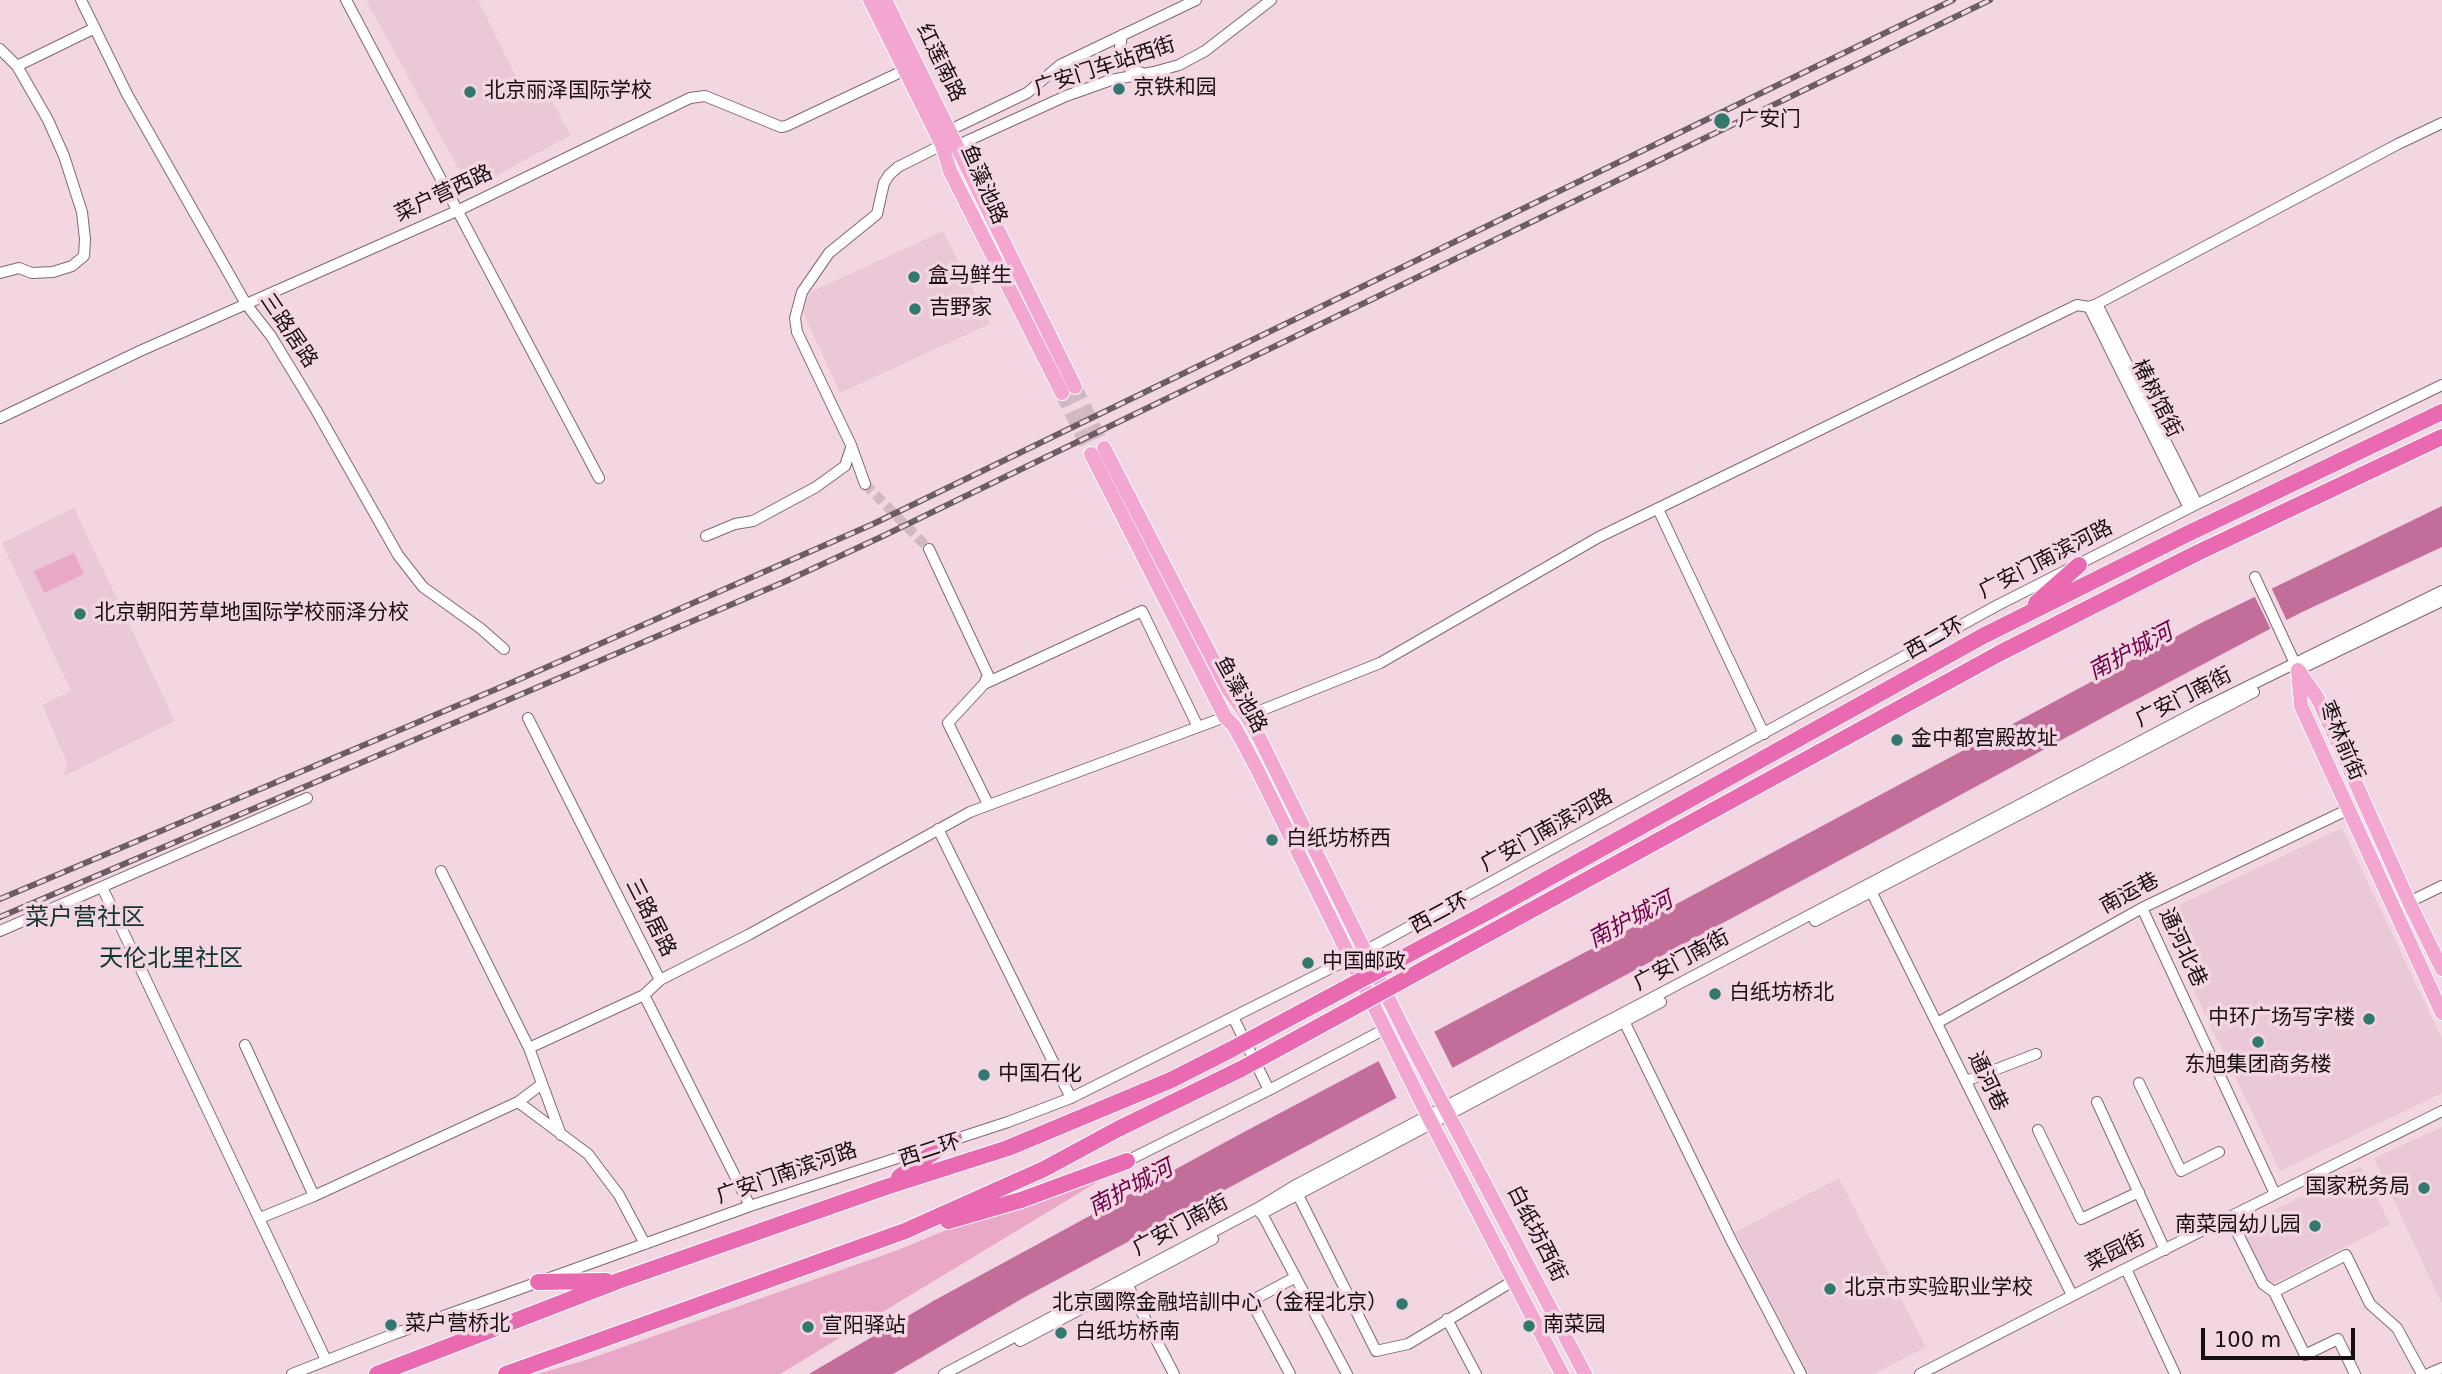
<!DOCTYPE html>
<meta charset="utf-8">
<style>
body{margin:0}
#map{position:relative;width:2442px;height:1374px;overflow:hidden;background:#f2d7e3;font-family:"DejaVu Sans",sans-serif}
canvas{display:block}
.scale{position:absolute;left:2201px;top:1328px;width:154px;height:32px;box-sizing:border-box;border:4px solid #180f13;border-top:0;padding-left:9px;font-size:21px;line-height:24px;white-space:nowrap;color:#180f13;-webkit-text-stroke:5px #f2d7e3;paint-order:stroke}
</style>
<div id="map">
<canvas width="2442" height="1374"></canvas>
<div class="scale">100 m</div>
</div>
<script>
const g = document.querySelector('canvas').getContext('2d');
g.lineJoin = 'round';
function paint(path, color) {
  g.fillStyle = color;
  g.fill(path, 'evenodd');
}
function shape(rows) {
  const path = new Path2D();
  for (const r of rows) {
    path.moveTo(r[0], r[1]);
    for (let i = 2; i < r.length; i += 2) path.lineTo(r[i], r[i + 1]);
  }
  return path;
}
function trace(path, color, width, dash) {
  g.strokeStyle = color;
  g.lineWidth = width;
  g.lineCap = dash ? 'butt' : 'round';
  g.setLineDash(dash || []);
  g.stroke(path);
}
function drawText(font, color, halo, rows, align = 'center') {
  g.font = font + ' "DejaVu Sans","Noto Sans SC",sans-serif';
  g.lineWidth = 7;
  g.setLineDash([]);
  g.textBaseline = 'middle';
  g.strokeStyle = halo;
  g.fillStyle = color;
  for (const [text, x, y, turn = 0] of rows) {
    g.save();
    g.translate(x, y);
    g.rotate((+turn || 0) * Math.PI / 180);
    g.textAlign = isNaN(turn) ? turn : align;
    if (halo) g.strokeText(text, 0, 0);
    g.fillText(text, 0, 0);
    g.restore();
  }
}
const built = shape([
 [366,0,478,0,525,95,545,89,571,135,487,181,458,168],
 [943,231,990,324,840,393,801,308,811,292],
 [74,508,175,721,64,776,67,762,42,705,71,691,2,543],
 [2342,828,2442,1039,2442,1093,2280,1171,2158,915],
 [2442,1127,2442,1304,2374,1158],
 [2361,1166,2390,1224,2269,1286,2239,1228],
 [1839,1178,1926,1347,1874,1374,1808,1374,1735,1232]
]);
const green = shape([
 [74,553,84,574,44,593,34,571],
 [1109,1175,780,1374,538,1374,586,1360,898,1250,944,1231]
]);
const water = shape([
 [2442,506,2442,547,2300,613,2124,706,1872,843,1023,1298,893,1374,809,1374,935,1300,1244,1132,1654,916,2201,623]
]);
const pier = shape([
 [2270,585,2288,623,2272,632,2253,593],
 [1433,1029,1454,1071,1398,1101,1377,1058]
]);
const minorTunnel = shape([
 [865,484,929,549]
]);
const majorTunnel = shape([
 [1075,387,1104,448],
 [1062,393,1091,454]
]);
const minor = shape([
 [81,0,127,94,246,304,271,336,316,410,398,555,423,587,480,628,504,649],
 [346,0,599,478],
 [1122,35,1120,48,1124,59,1130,69,1142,73],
 [0,49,17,66,48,120,64,156,82,212,85,239,84,256,72,266,53,272,32,273,19,268,0,273],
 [17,66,95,28],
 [946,137,950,130,1027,93,1060,65,1196,0],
 [952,146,956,146,1066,96,1111,80,1154,72,1179,65,1205,51,1271,0],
 [2097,304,2197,504],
 [2089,307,2189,508],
 [0,418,140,351,459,210,690,98,705,96,781,127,786,126,905,70],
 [865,484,851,445,797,332,795,318,802,292,829,253,877,214,884,183,889,175,898,167,942,145],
 [1658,509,1764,734],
 [706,536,735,524,753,521,816,487,845,466,851,448],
 [929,549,988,675,984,684,948,723,988,804],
 [2255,577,2298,670],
 [2296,671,2442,601],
 [984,684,1142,611,1198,727],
 [1247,716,1380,663,1599,537,2077,305,2089,307,2097,304,2398,144,2442,123],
 [528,718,660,980,644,995,750,1206],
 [938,829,1071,1098],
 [441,871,529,1048,561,1135],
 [102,887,326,1360],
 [1869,887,2072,1295],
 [2409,902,2442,886],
 [2142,908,2275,1194],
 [1815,921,2254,692],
 [0,931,307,798],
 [660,980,750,934,970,812,1225,717],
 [1233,1017,1269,1090],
 [1622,1017,1732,1242,1801,1374],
 [1937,1023,2142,908,2347,810],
 [245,1045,314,1196],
 [529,1048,644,995],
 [1966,1081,2036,1054],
 [2139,1083,2181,1171,2219,1152],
 [518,1102,542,1084],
 [2097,1102,2165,1250],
 [2038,1130,2081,1219,2139,1192],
 [1127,1161,1269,1090,1385,1029],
 [1295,1189,1376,1351,1408,1344,1513,1281],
 [1260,1210,1347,1374],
 [1261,1214,1661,1002],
 [260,1218,314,1196,518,1102,588,1154,619,1195,645,1244],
 [2230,1218,2263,1284,2274,1292],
 [2126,1269,2175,1374],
 [1125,1280,1174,1374],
 [1447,1319,1476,1374],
 [1020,1341,1213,1239],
 [292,1374,394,1334,750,1206,1008,1122,1071,1098,1365,951,1998,605,2197,504,2442,385],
 [944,1374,1258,1208,1294,1186,2198,711,2442,591],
 [1290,1374,1251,1301,1294,1278],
 [1920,1374,2105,1279,2442,1111],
 [2355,1374,2338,1339,2305,1355,2274,1292,2346,1255,2370,1304,2397,1328,2422,1374],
 [2428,1374,2442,1368]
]);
const major = shape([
 [870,0,942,145,950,171,1062,393],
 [885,0,1075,387],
 [1104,448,1228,689,1247,716,1259,737,1406,1034,1585,1374],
 [1091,454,1225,717,1234,726,1256,767,1428,1116,1562,1374],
 [2298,670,2301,706,2442,1013],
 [2299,671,2318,699,2409,902,2442,969]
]);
const highway = shape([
 [2036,603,2079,565],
 [1486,913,1983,636,2185,535,2442,412],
 [1495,930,2000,653,2195,554,2442,437],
 [899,1177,954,1138],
 [948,1221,1021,1200,1127,1161],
 [538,1282,606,1281],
 [377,1374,618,1281,886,1187,1008,1148,1171,1080,1232,1049],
 [506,1374,905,1231,1044,1169,1118,1129,1241,1069]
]);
const rail = shape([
 [0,899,513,682,873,524,1953,0],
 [0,917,784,582,881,537,1990,0]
]);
const highwayBridge = shape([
 [1232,1049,1486,913],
 [1241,1069,1495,930]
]);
const markers = [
 [1119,89,7,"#32786e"],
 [470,92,7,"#32786e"],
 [1722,121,9,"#32786e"],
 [914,277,7,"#32786e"],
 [915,309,7,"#32786e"],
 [80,614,7,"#32786e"],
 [1897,740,7,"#32786e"],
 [1272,840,7,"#32786e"],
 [1308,963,7,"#32786e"],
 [1715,994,7,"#32786e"],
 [2369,1019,7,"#32786e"],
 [2258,1042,7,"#32786e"],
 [984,1075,7,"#32786e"],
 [2424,1188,7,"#32786e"],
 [2315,1226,7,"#32786e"],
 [1830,1289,7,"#32786e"],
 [1402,1304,7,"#32786e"],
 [391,1325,7,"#32786e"],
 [1529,1326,7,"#32786e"],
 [808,1327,7,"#32786e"],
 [1061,1333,7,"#32786e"]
];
const streetNames = [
 ["红莲南路",940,63,64],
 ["广安门车站西街",1105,67,-18],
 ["鱼藻池路",983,185,66],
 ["菜户营西路",444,194,-25],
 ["三路居路",288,331,56],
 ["椿树馆街",2156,399,63],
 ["广安门南滨河路",2046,560,-27],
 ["西二环",1935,639,-29],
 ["鱼藻池路",1240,695,61],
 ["广安门南街",2184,698,-27],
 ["枣林前街",2341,741,67],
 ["广安门南滨河路",1547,831,-29],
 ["南运巷",2130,894,-28],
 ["西二环",1440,914,-28],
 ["三路居路",650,918,63],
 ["通河北巷",2182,948,65],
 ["广安门南街",1682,961,-28],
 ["通河巷",1987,1082,64],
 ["西二环",930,1151,-18],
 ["广安门南滨河路",787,1174,-19],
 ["广安门南街",1181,1226,-28],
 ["白纸坊西街",1536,1234,63],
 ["菜园街",2116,1252,-26]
];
const poiNames = [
 ["京铁和园",1133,89],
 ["北京丽泽国际学校",484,92],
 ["广安门",1738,121],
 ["盒马鲜生",928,277],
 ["吉野家",929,309],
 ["北京朝阳芳草地国际学校丽泽分校",94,614],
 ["金中都宫殿故址",1911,740],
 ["白纸坊桥西",1286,840],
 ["中国邮政",1322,963],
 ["白纸坊桥北",1729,994],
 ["中环广场写字楼",2355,1019,"right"],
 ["东旭集团商务楼",2258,1066,"center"],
 ["中国石化",998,1075],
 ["国家税务局",2410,1188,"right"],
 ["南菜园幼儿园",2301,1226,"right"],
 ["北京市实验职业学校",1844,1289],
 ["北京國際金融培訓中心（金程北京）",1388,1304,"right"],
 ["菜户营桥北",405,1325],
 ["南菜园",1543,1326],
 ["宣阳驿站",822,1327],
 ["白纸坊桥南",1075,1333]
];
const waterNames = [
 ["南护城河",2131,653,-28],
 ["南护城河",1631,921,-28],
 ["南护城河",1131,1189,-28]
];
const quarterNames = [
 ["菜户营社区",85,919],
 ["天伦北里社区",171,960]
];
paint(built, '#eac8d8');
paint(green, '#e9a8c8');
paint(water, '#c26d9a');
paint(pier, '#f2d7e3');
trace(minorTunnel, '#d1b9c4', 10, [10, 5]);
trace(majorTunnel, '#d1b9c4', 14, [14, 7]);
trace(minor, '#7f6873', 12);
trace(major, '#fff', 16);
trace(highway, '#fff', 18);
trace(minor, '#fff', 10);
trace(major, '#f2a6d0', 14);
trace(highway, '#ea6ab1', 16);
trace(rail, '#6c5c63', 6);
trace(rail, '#f2d7e3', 3.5, [10]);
trace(highwayBridge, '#fff', 18, []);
trace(highwayBridge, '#ea6ab1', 16);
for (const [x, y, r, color] of markers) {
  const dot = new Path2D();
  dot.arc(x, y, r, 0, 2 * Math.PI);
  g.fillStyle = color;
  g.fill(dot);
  trace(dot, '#f2d7e3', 2.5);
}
drawText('21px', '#180f13', '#f2d7e3', streetNames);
drawText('21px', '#180f13', '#f2d7e3', poiNames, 'left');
drawText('italic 23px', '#6e0049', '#f2d7e3', waterNames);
drawText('24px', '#133430', '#f2d7e3', quarterNames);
</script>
